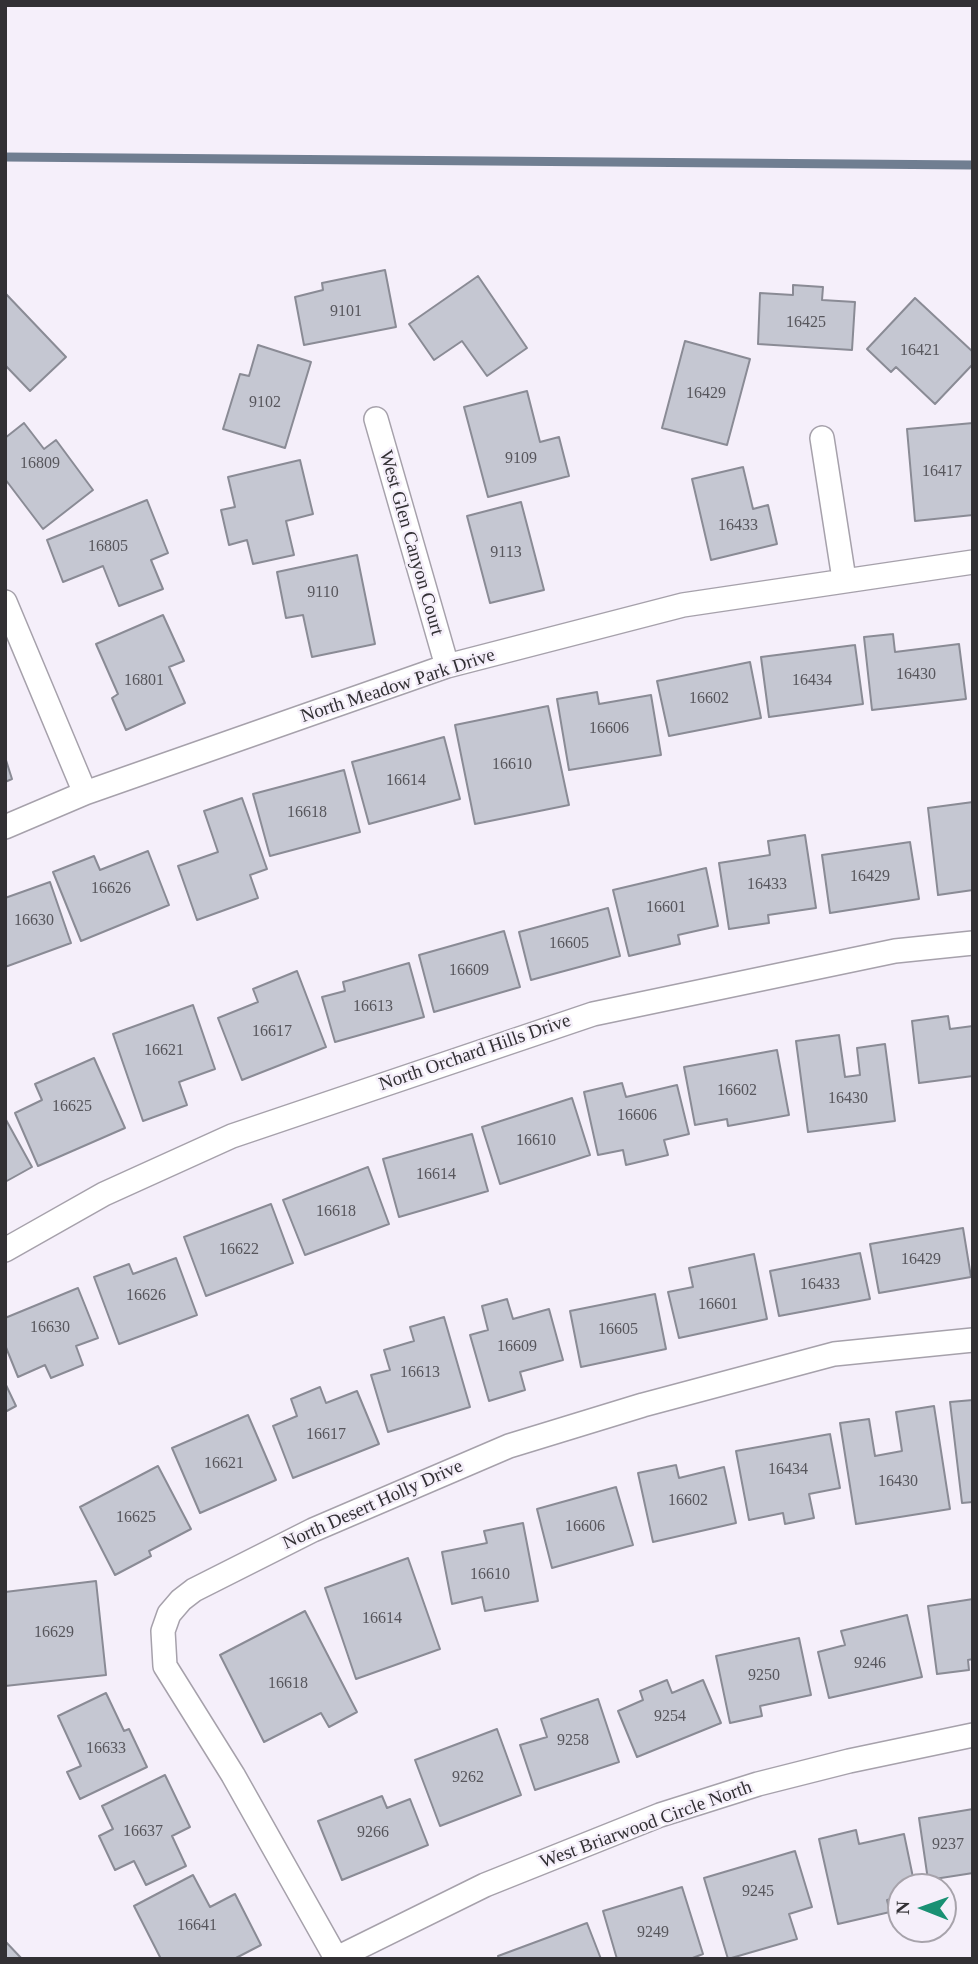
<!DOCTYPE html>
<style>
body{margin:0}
#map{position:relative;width:978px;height:1964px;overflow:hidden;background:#f5effa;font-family:Georgia,serif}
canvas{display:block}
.frame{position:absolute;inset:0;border:7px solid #323034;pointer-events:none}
.north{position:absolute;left:887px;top:1873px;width:70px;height:70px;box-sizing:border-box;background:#f5effa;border:2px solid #a7a3ab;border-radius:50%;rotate:271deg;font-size:19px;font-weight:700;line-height:28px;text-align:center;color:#323034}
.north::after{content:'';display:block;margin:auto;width:24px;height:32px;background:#199073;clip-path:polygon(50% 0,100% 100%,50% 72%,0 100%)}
</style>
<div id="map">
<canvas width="978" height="1964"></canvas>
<div class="frame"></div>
<div class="north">N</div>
</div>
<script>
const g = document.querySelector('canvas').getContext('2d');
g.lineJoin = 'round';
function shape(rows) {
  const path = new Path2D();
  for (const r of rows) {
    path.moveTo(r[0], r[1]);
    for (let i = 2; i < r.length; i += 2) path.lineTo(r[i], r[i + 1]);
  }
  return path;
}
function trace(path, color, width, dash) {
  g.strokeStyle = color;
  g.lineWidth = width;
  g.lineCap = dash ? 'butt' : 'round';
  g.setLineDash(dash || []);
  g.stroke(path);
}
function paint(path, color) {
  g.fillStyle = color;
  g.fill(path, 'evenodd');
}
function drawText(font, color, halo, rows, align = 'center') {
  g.font = font + ' Georgia,serif';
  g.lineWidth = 5;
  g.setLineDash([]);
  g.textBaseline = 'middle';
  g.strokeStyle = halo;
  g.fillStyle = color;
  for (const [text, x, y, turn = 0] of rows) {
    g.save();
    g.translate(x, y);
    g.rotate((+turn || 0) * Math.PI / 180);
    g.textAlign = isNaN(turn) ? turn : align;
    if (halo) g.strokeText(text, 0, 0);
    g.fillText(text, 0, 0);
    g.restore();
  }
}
const stream = shape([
 [5,157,973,165]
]);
const building = shape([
 [385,270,396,327,304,345,295,297,323,290,322,283,385,270],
 [478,276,527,348,487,376,462,341,434,360,409,324,478,276],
 [793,285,823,287,822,300,855,302,852,350,758,344,760,293,793,295,793,285],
 [6,294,66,357,30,391,5,365,6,294],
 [915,298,973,352,973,364,935,404,896,367,891,372,867,349,915,298],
 [685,341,750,359,727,445,662,428,685,341],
 [258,345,311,362,285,448,223,429,240,374,249,376,258,345],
 [527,391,540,442,559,437,569,476,488,497,464,407,527,391],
 [24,423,44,449,56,440,93,490,43,529,5,479,5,438,24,423],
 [973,423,973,515,915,521,907,429,973,423],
 [300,460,313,514,286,521,294,555,253,564,247,540,229,545,221,510,235,507,228,477,300,460],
 [743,467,753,509,768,505,777,544,711,560,692,479,743,467],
 [147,500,168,553,151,560,163,589,119,606,103,566,63,582,47,540,147,500],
 [521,502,544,590,490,603,467,516,521,502],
 [357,555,375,644,312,657,303,615,286,618,277,572,357,555],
 [163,615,184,661,169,667,185,703,126,730,112,698,118,694,96,644,163,615],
 [893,634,895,652,959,644,966,699,872,710,864,637,893,634],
 [855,645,863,704,769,717,761,657,855,645],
 [750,662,761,718,669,736,657,681,750,662],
 [597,692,599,704,651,695,661,755,569,770,557,699,597,692],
 [548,706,569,805,475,824,455,725,548,706],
 [444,737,460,799,369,824,352,762,444,737],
 [5,757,12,779,5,782,5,757],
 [344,770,360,832,270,856,253,794,344,770],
 [242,798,267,869,250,875,258,898,197,920,178,866,218,852,204,811,242,798],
 [973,802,973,890,938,895,928,808,973,802],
 [805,835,816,908,768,915,769,923,729,929,719,863,770,855,768,841,805,835],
 [910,842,919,899,830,913,822,855,910,842],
 [148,851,169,905,81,941,53,872,94,856,100,870,148,851],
 [706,868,718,926,678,935,680,944,629,956,613,890,706,868],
 [50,882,71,943,5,967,5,898,50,882],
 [608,908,620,956,531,980,519,932,608,908],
 [504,931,520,987,434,1012,419,955,504,931],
 [409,963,424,1017,335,1042,322,997,345,991,343,982,409,963],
 [297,971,326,1047,242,1080,218,1018,258,1002,253,989,297,971],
 [193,1005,215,1069,179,1082,187,1105,143,1121,113,1034,193,1005],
 [948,1016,950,1029,973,1026,973,1076,919,1083,912,1021,948,1016],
 [839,1035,845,1077,860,1075,857,1048,885,1044,895,1121,808,1132,796,1041,839,1035],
 [777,1050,789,1115,728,1126,727,1119,695,1125,684,1067,777,1050],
 [94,1058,125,1128,38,1166,15,1113,42,1100,35,1084,94,1058],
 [622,1083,626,1097,677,1085,689,1134,664,1140,668,1155,626,1165,623,1150,598,1155,584,1092,622,1083],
 [572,1098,590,1155,500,1184,482,1127,572,1098],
 [5,1118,32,1167,5,1182,5,1118],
 [472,1134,488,1191,399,1217,383,1159,472,1134],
 [368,1167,389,1224,305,1255,283,1200,368,1167],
 [271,1204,293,1263,206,1296,184,1237,271,1204],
 [963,1228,971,1277,879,1293,870,1244,963,1228],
 [860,1253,870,1299,779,1316,770,1271,860,1253],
 [754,1254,767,1319,679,1338,668,1292,693,1287,689,1268,754,1254],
 [176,1258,197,1315,119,1344,94,1277,129,1264,133,1274,176,1258],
 [78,1288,98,1338,76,1346,83,1365,51,1378,45,1365,18,1377,5,1345,5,1318,78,1288],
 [655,1294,666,1349,581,1367,570,1311,655,1294],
 [507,1299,513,1319,549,1309,563,1360,520,1372,525,1390,489,1401,470,1335,488,1330,482,1306,507,1299],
 [444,1317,470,1407,388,1432,371,1375,390,1370,384,1350,414,1341,410,1327,444,1317],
 [5,1383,16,1406,5,1412,5,1383],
 [320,1387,326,1403,357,1391,379,1444,293,1478,273,1426,297,1416,291,1399,320,1387],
 [973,1400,973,1502,962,1503,950,1402,973,1400],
 [934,1406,950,1509,856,1524,840,1423,869,1419,875,1456,902,1451,896,1412,934,1406],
 [248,1415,276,1480,200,1513,172,1448,248,1415],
 [830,1434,840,1488,809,1494,814,1518,785,1524,783,1513,749,1520,736,1451,830,1434],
 [676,1465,679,1478,724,1467,736,1523,653,1542,638,1473,676,1465],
 [158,1466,191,1529,149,1551,151,1556,115,1575,80,1507,158,1466],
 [616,1487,633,1545,552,1568,537,1509,616,1487],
 [523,1523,538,1601,485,1611,482,1597,452,1604,442,1552,487,1543,484,1531,523,1523],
 [408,1558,440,1649,356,1679,325,1588,408,1558],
 [96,1581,106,1675,5,1686,5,1592,96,1581],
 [973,1599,973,1659,968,1660,969,1670,937,1674,928,1606,973,1599],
 [305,1611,357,1712,329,1727,321,1713,264,1742,220,1655,305,1611],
 [907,1615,922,1677,829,1698,818,1652,845,1645,841,1631,907,1615],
 [799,1638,811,1695,760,1706,762,1716,730,1723,716,1656,799,1638],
 [667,1680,672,1693,703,1680,721,1723,637,1757,618,1711,643,1700,640,1691,667,1680],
 [106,1693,124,1731,129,1729,147,1767,80,1799,67,1772,81,1766,58,1716,106,1693],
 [598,1699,619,1762,535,1790,520,1745,547,1737,541,1719,598,1699],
 [497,1729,521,1795,440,1826,415,1760,497,1729],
 [165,1775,190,1827,172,1836,186,1866,146,1885,134,1861,115,1870,99,1836,113,1829,102,1806,165,1775],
 [382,1796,387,1808,410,1799,428,1845,342,1880,318,1821,382,1796],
 [973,1809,973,1873,928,1880,919,1818,973,1809],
 [856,1830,859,1844,904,1834,915,1887,901,1887,901,1897,887,1900,890,1912,838,1924,819,1839,856,1830],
 [795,1851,812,1907,789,1914,797,1939,728,1959,704,1878,795,1851],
 [193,1875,210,1907,235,1894,261,1945,234,1959,161,1959,134,1906,193,1875],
 [682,1887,703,1954,690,1959,617,1959,603,1911,682,1887],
 [587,1923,601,1959,499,1959,498,1956,587,1923],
 [5,1941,22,1959,5,1959,5,1941]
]);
const street = shape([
 [376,419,447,666],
 [822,438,844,579],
 [5,602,85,793],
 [5,827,85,793,447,666,683,605,973,562],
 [5,1250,104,1194,232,1136,593,1014,895,951,973,943],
 [336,1958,233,1775,165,1666,163,1631,169,1614,181,1600,194,1590,313,1530,509,1446,643,1405,834,1354,973,1340],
 [335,1959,485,1885,660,1815,758,1784,849,1761,973,1735]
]);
const numberNames = [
 ["9101",346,312],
 ["16425",806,323],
 ["16421",920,351],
 ["16429",706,394],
 ["9102",265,403],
 ["9109",521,459],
 ["16809",40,464],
 ["16417",942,472],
 ["16433",738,526],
 ["16805",108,547],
 ["9113",506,553],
 ["9110",323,593],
 ["16430",916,675],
 ["16801",144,681],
 ["16434",812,681],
 ["16602",709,699],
 ["16606",609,729],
 ["16610",512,765],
 ["16614",406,781],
 ["16618",307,813],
 ["16429",870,877],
 ["16433",767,885],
 ["16626",111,889],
 ["16601",666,908],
 ["16630",34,921],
 ["16605",569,944],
 ["16609",469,971],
 ["16613",373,1007],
 ["16617",272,1032],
 ["16621",164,1051],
 ["16602",737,1091],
 ["16430",848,1099],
 ["16625",72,1107],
 ["16606",637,1116],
 ["16610",536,1141],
 ["16614",436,1175],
 ["16618",336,1212],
 ["16622",239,1250],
 ["16429",921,1260],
 ["16433",820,1285],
 ["16626",146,1296],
 ["16601",718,1305],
 ["16630",50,1328],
 ["16605",618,1330],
 ["16609",517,1347],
 ["16613",420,1373],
 ["16617",326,1435],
 ["16621",224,1464],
 ["16434",788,1470],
 ["16430",898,1482],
 ["16602",688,1501],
 ["16625",136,1518],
 ["16606",585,1527],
 ["16610",490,1575],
 ["16614",382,1619],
 ["16629",54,1633],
 ["9246",870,1664],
 ["9250",764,1676],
 ["16618",288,1684],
 ["9254",670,1717],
 ["9258",573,1741],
 ["16633",106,1749],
 ["9262",468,1778],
 ["16637",143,1832],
 ["9266",373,1833],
 ["9237",948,1845],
 ["9245",758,1892],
 ["16641",197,1926],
 ["9249",653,1933]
];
const streetNames = [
 ["West Glen Canyon Court",411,543,74],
 ["North Meadow Park Drive",398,686,-18],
 ["North Orchard Hills Drive",475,1053,-19],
 ["North Desert Holly Drive",373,1505,-24],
 ["West Briarwood Circle North",646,1825,-20]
];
trace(stream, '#707e91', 9);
paint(building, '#c5c7d2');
trace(building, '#8a8b95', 2);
trace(street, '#a6a1ab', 26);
trace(street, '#fff', 23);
drawText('16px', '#57565c', null, numberNames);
drawText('19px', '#323034', '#f5effa', streetNames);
</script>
